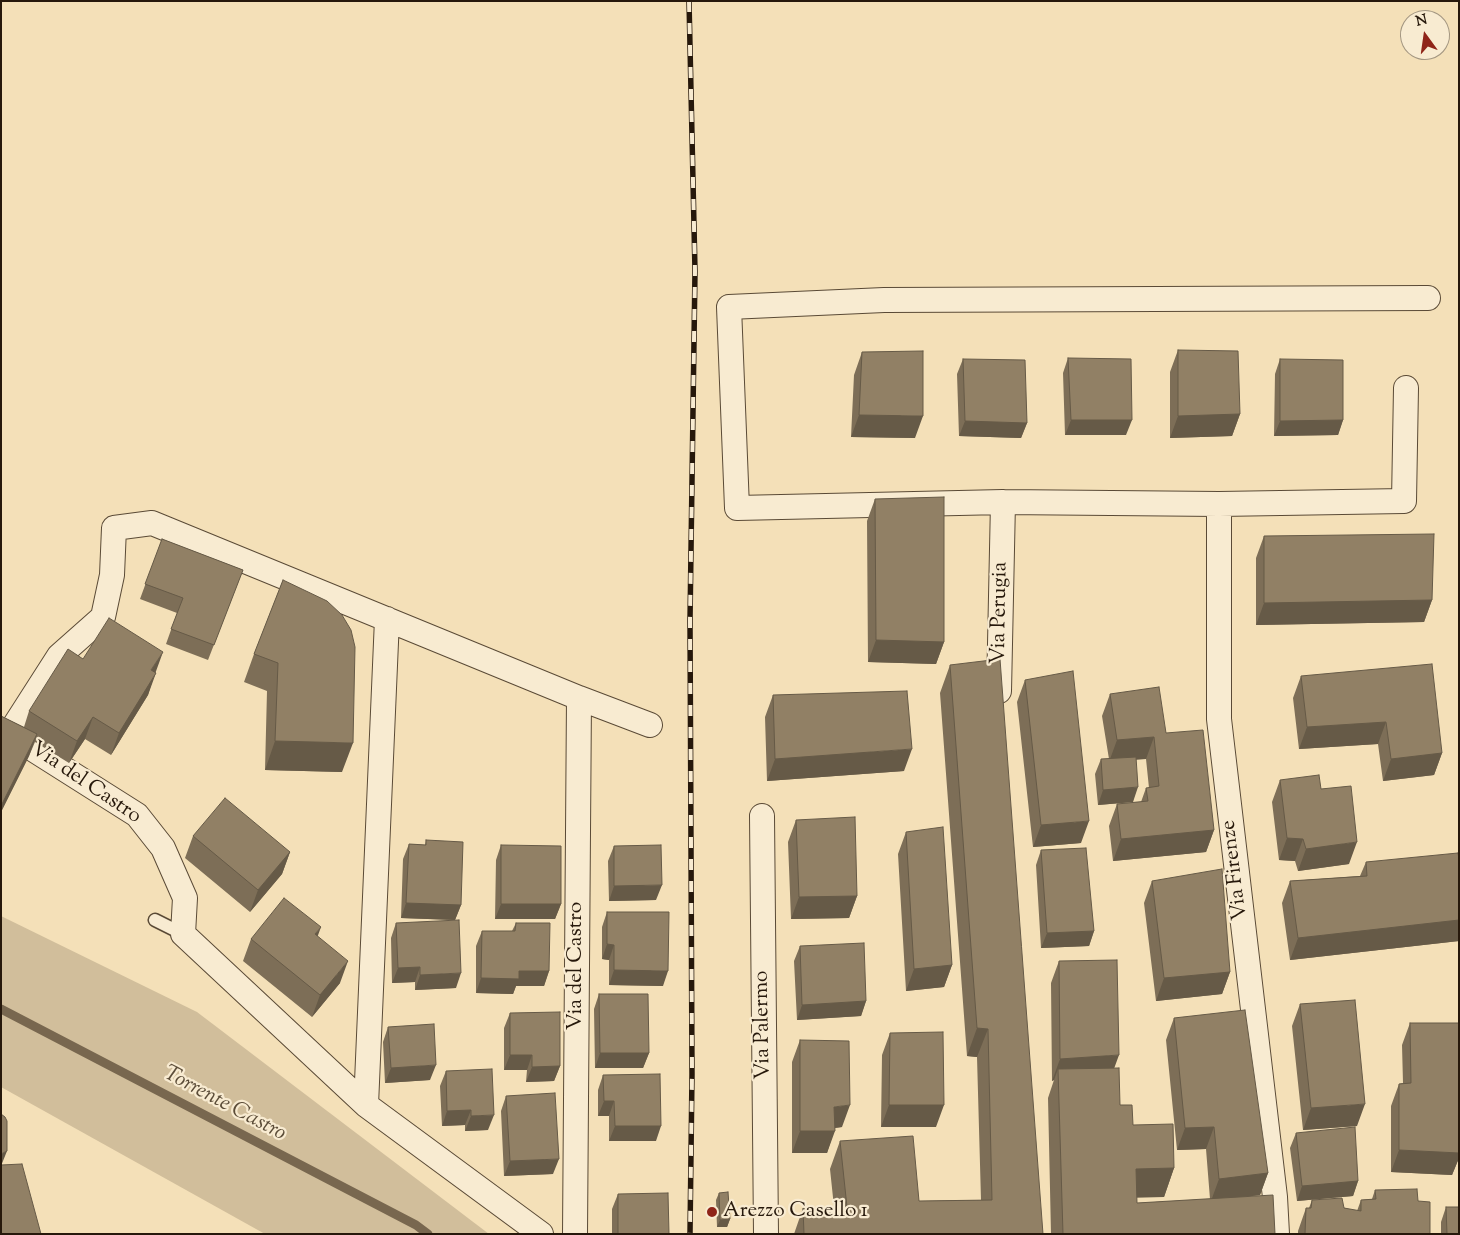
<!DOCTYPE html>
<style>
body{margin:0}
#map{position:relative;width:1460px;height:1235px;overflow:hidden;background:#f4e0b8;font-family:"Sorts Mill Goudy",serif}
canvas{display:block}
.frame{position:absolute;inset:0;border:2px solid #26180b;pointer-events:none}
.north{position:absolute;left:1400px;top:10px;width:50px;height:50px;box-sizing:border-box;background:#f8ebd1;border:1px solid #a49782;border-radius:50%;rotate:346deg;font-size:14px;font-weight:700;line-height:20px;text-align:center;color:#26180b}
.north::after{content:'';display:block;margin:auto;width:18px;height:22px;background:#8f2418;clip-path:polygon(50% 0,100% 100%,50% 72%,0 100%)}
</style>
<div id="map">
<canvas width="1460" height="1235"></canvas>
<div class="frame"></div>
<div class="north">N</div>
</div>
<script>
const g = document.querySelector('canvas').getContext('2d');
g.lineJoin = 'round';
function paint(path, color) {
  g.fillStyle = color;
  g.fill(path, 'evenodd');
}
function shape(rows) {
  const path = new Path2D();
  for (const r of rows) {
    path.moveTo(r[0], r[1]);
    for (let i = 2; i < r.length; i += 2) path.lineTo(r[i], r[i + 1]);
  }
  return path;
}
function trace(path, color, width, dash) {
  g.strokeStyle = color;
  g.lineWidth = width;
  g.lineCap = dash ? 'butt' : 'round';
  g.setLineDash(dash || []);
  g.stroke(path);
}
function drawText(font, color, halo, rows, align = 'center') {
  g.font = font + ' "Sorts Mill Goudy",serif';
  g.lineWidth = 4.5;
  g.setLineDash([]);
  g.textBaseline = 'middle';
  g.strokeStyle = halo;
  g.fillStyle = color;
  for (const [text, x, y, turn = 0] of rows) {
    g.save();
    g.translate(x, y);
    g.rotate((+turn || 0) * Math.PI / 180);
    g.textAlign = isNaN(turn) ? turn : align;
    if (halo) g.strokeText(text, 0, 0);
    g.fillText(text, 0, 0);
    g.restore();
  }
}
const green = shape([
 [1,916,197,1012,489,1234,265,1234,1,1087]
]);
const stream = shape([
 [1,1009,416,1225,428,1234]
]);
const lane = shape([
 [155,920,183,934]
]);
const street = shape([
 [1406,388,1404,501,1219,504,1003,502,737,508,729,307,884,300,1428,298],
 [1219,504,1219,719,1275,1197,1277,1234],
 [999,691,1003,502],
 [762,816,766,1234],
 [366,1105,387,619],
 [541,1234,366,1105,183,934,185,898,163,848,137,815,9,734,59,656,103,617,112,575,114,528,152,523,579,698,650,725],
 [575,1234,579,698]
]);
const rail = shape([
 [689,1,695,271,690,620,692,1074,690,1234]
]);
const wall = shape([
 [1178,350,1240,414,1232,436,1170,438,1170,372],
 [862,352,915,438,851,437,854,375],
 [1068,358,1126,435,1065,435,1063,373],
 [963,359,1027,423,1021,438,959,436,957,374],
 [1280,359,1343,420,1338,435,1274,436,1275,374],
 [875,499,944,642,936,664,868,662,867,521],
 [1264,536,1432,600,1424,622,1256,625,1256,558],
 [162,539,243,570,208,660,166,644,177,613,140,599],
 [283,580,342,772,265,770,267,691,244,682,254,654],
 [83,659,155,672,148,695,111,755,85,739,69,763,35,742,29,756,1,812,1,716,24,727,29,711],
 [950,665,1043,1234,794,1234,803,1208,834,1207,830,1169,840,1141,919,1201,981,1200,977,1057,967,1056,940,693],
 [1301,676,1442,753,1434,775,1383,781,1378,744,1299,749,1293,698],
 [1025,680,1081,843,1033,847,1017,702],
 [1110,694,1166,733,1214,830,1206,852,1113,861,1109,826,1117,804,1141,802,1146,788,1149,788,1146,759,1136,759,1133,802,1098,805,1095,774,1101,759,1109,759,1102,716],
 [773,695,904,771,767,781,765,717],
 [1280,780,1321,789,1349,864,1298,871,1295,861,1279,860,1272,802],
 [796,820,857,896,849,918,791,919,788,842],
 [906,832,952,965,944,987,906,991,898,854],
 [193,836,290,852,282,874,250,912,185,858],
 [426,840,461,905,455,920,401,918,403,859,409,844,425,845],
 [501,845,561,904,555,919,495,919,496,860],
 [614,846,656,900,609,901,608,861],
 [1041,850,1094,931,1089,946,1041,948,1036,865],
 [1459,859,1459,941,1290,960,1282,903,1290,881,1360,876,1366,862],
 [1152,881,1230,972,1222,994,1156,1001,1144,903],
 [607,912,663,986,609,985,609,960,602,959,602,927],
 [396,923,456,988,415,990,415,982,392,983,391,938],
 [516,923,549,971,544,986,516,986,513,994,476,993,476,946,482,931,512,931],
 [318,937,340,983,312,1017,243,961,251,939],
 [800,946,866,1001,861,1016,797,1020,794,961],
 [1059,961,1114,1068,1120,1105,1133,1125,1174,1168,1164,1197,1136,1197,1137,1203,1210,1199,1206,1149,1177,1150,1166,1040,1174,1018,1268,1173,1260,1195,1245,1197,1275,1234,1051,1234,1048,1098,1054,1080,1052,1081,1051,983],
 [599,994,649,1053,643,1068,595,1068,594,1009],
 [1300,1004,1357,1126,1303,1130,1292,1026],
 [510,1013,560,1066,554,1081,526,1082,527,1070,504,1070,504,1028],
 [1410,1023,1459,1023,1459,1158,1452,1175,1391,1172,1391,1106,1399,1084,1403,1083,1402,1045],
 [388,1027,430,1080,385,1083,383,1042],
 [890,1033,936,1127,881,1127,882,1055],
 [800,1040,842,1127,835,1128,827,1153,792,1153,792,1062],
 [446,1071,488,1130,465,1131,465,1125,442,1126,440,1086],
 [603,1075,656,1141,609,1141,609,1116,598,1116,598,1090],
 [506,1096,553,1174,504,1176,501,1111],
 [1296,1133,1358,1181,1353,1196,1297,1201,1290,1148],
 [1375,1190,1418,1201,1430,1234,1298,1234,1298,1231,1306,1208,1309,1208,1312,1200,1357,1211,1361,1200,1372,1199],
 [719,1193,730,1219,727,1227,717,1227,716,1200],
 [618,1194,669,1234,612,1234,612,1209],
 [1446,1207,1459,1234,1441,1234,1441,1222]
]);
const shadedWall = shape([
 [1240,414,1232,436,1170,438,1178,416],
 [859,415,923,416,915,438,851,437],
 [1071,420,1132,420,1126,435,1065,435],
 [1343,420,1338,435,1274,436,1280,421],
 [965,421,1027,423,1021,438,959,436],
 [1432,600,1424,622,1256,625,1264,603],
 [876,640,944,642,936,664,868,662],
 [163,652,155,674,151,670],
 [156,673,148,695,111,755,119,733],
 [93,717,85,739,69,763,77,741],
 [1386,722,1378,744,1299,749,1307,727],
 [37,734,29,756,1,812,2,804],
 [1154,737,1146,759,1109,762,1117,740],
 [275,741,353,743,342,772,265,770],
 [912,749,904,771,767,781,775,759],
 [1442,753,1434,775,1383,781,1391,759],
 [1138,787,1133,802,1098,805,1103,790],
 [1089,821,1081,843,1033,847,1041,825],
 [1214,830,1206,852,1113,861,1121,839],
 [1287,838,1303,839,1295,861,1279,860],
 [1357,842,1349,864,1298,871,1306,849],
 [290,852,282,874,250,912,258,890],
 [662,885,656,900,609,901,614,886],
 [857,896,849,918,791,919,799,897],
 [406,903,461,905,455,920,401,918],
 [501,904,561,904,555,919,495,919],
 [1459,920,1459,941,1290,960,1298,938],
 [321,927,313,949,315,934],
 [1094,931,1089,946,1041,948,1047,933],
 [607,944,614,945,609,960,602,959],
 [348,961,340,983,312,1017,320,995],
 [952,965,944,987,906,991,914,969],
 [420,967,415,982,392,983,398,968],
 [614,970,668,971,663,986,609,985],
 [519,971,549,971,544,986,516,986,513,994,476,993,481,978],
 [1230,972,1222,994,1156,1001,1164,978],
 [461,973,456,988,415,990,420,975],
 [866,1001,861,1016,797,1020,802,1005],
 [977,1028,988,1029,977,1057,967,1056],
 [600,1053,649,1053,643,1068,595,1068],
 [510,1055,532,1055,527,1070,504,1070],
 [1119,1055,1111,1077,1058,1069,1054,1080,1052,1081,1060,1059],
 [436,1065,430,1080,385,1083,391,1068],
 [560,1066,554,1081,526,1082,532,1067],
 [604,1101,614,1101,609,1116,598,1116],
 [1365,1104,1357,1126,1303,1130,1311,1108],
 [850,1105,842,1127,826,1129,834,1107],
 [889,1105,944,1105,936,1127,881,1127],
 [471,1110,465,1125,442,1126,447,1111],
 [494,1115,488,1130,465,1131,471,1116],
 [615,1126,661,1126,656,1141,609,1141],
 [1214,1127,1206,1149,1177,1150,1185,1128],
 [800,1131,835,1131,827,1153,792,1153],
 [1399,1150,1459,1153,1459,1158,1452,1175,1391,1172],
 [7,1151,1,1166,1,1154],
 [559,1159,553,1174,504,1176,510,1161],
 [1174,1168,1164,1197,1125,1198,1136,1169],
 [1268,1173,1260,1195,1211,1201,1219,1179],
 [1358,1181,1353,1196,1297,1201,1302,1186],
 [730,1219,727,1227,717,1227,720,1220]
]);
const building = shape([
 [1178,350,1238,351,1240,414,1178,416,1178,350],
 [923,351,923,416,859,415,862,352,923,351],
 [1068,358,1131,359,1132,420,1071,420,1068,358],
 [963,359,1025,360,1027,423,965,421,963,359],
 [1280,359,1343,360,1343,420,1280,421,1280,359],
 [944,497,944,642,876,640,875,499,944,497],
 [1434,534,1432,600,1264,603,1264,536,1434,534],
 [162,539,243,570,214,645,171,629,183,598,145,584,162,539],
 [283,580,327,601,342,615,351,630,355,647,353,743,275,741,278,663,254,654,283,580],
 [109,618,163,652,151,670,156,673,119,733,93,717,77,741,29,711,68,649,83,659,109,618],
 [1000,659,1043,1234,804,1234,803,1208,847,1207,840,1141,913,1136,919,1201,992,1200,988,1029,977,1028,950,665,1000,659],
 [1432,664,1442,753,1391,759,1386,722,1307,727,1301,676,1432,664],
 [1073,671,1089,821,1041,825,1025,680,1073,671],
 [1159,687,1166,733,1203,730,1214,830,1121,839,1117,804,1148,801,1146,788,1159,786,1154,737,1117,740,1110,694,1159,687],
 [907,691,912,749,775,759,773,695,907,691],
 [1,716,37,734,2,804,1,804,1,716],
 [1136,757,1138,787,1103,790,1101,759,1136,757],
 [1319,775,1321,789,1351,786,1357,842,1306,849,1303,839,1287,838,1280,780,1319,775],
 [225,798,290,852,258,890,193,836,225,798],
 [855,817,857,896,799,897,796,820,855,817],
 [943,827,952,965,914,969,906,832,943,827],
 [426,840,463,842,461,905,406,903,409,844,426,845,426,840],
 [501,845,561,846,561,904,501,904,501,845],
 [661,845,662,885,614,886,614,846,661,845],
 [1086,848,1094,931,1047,933,1041,850,1086,848],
 [1458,853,1459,859,1459,920,1298,938,1290,881,1367,876,1366,862,1458,853],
 [1222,869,1230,972,1164,978,1152,881,1222,869],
 [284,898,321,927,315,934,348,961,320,995,251,939,284,898],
 [607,912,669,912,668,971,614,970,614,945,607,944,607,912],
 [459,920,461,973,420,975,420,967,398,968,396,923,459,920],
 [516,923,550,923,549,971,519,971,519,979,481,978,482,931,515,931,516,923],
 [864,943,866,1001,802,1005,800,946,864,943],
 [1117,960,1119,1055,1060,1059,1059,961,1117,960],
 [599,994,648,994,649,1053,600,1053,599,994],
 [1355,1000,1365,1104,1311,1108,1300,1004,1355,1000],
 [1245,1010,1268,1173,1219,1179,1214,1127,1185,1128,1174,1018,1245,1010],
 [560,1012,560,1066,532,1067,532,1055,510,1055,510,1013,560,1012],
 [1410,1023,1459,1023,1459,1153,1399,1150,1399,1084,1411,1083,1410,1023],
 [434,1024,436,1065,391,1068,388,1027,434,1024],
 [943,1032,944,1105,889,1105,890,1033,943,1032],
 [800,1040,849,1041,850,1105,834,1107,835,1131,800,1131,800,1040],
 [1119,1068,1120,1105,1132,1105,1133,1125,1173,1124,1174,1168,1136,1169,1137,1203,1273,1195,1275,1234,1063,1234,1058,1069,1119,1068],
 [492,1069,494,1115,471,1116,471,1110,447,1111,446,1071,492,1069],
 [660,1074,661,1126,615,1126,614,1101,604,1101,603,1075,660,1074],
 [555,1093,559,1159,510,1161,506,1096,555,1093],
 [1,1114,5,1117,7,1121,7,1151,1,1154,1,1114],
 [1355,1127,1358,1181,1302,1186,1296,1133,1355,1127],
 [22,1164,41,1234,1,1234,1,1165,22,1164],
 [1417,1189,1418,1201,1430,1202,1430,1234,1305,1234,1306,1208,1311,1208,1312,1200,1342,1198,1344,1208,1361,1211,1361,1200,1376,1199,1375,1190,1417,1189],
 [728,1192,730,1219,720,1220,719,1193,728,1192],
 [668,1193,669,1234,618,1234,618,1194,668,1193],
 [1446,1207,1459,1207,1459,1234,1447,1234,1446,1207]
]);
const markers = [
 [712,1212,6,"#8f2418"]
];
const streetNames = [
 ["Via Perugia",1001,613,-89],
 ["Via del Castro",85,784,34],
 ["Via Firenze",1236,870,-97],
 ["Via del Castro",577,966,-90],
 ["Via Palermo",764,1025,-91]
];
const poiNames = [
 ["Arezzo Casello 1",723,1212]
];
const waterNames = [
 ["Torrente Castro",224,1105,28]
];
paint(green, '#d1be9b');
trace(stream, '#78674f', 9);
trace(lane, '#5a4a36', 15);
trace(street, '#5a4a36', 26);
trace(lane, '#f8ebd1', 12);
trace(street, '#f8ebd1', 24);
trace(rail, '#26180b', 5.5);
trace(rail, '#f8ebd1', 4, [11]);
paint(wall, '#7d6e57');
paint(shadedWall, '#665a47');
paint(building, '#918065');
trace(building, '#665a47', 1);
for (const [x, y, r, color] of markers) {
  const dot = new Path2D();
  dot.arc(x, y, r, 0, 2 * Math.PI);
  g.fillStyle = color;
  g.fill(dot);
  trace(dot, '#f8ebd1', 2);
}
drawText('21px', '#26180b', '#f8ebd1', streetNames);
drawText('21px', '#26180b', '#f8ebd1', poiNames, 'left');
drawText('italic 22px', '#5c4d39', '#f8ebd1', waterNames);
</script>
